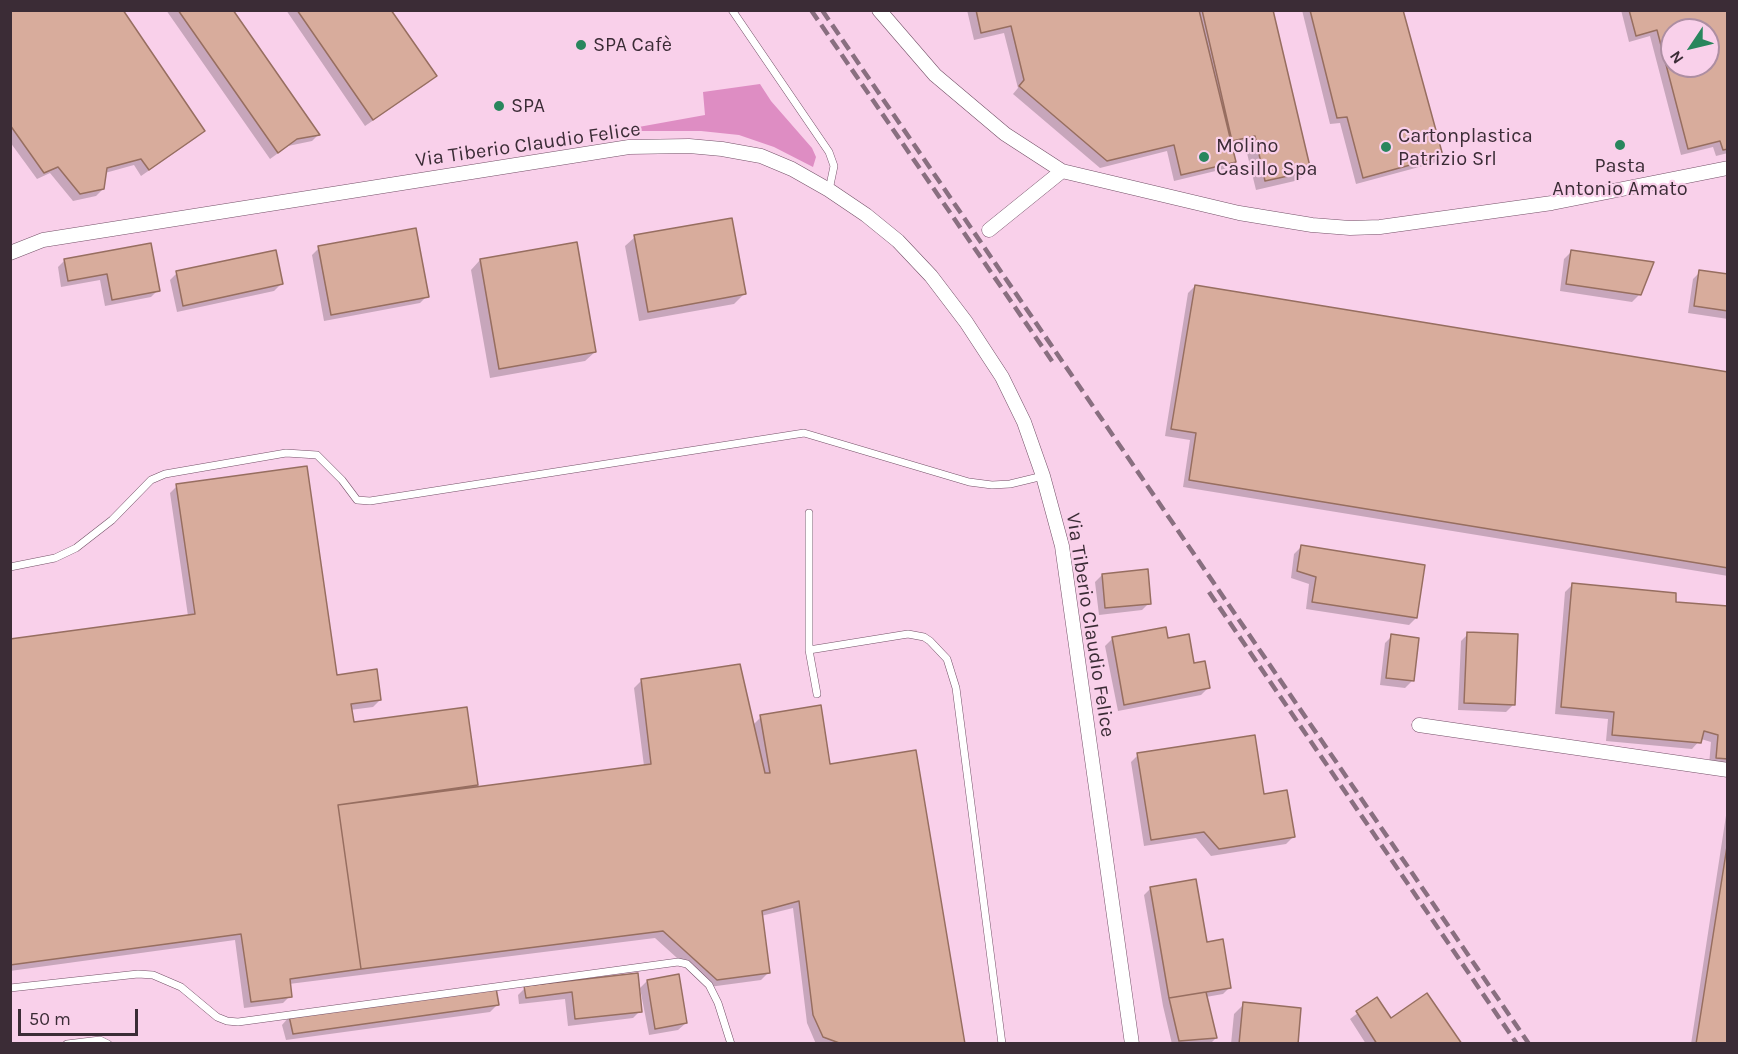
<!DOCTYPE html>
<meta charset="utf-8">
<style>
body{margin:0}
#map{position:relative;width:1738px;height:1054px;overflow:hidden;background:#f9d0ea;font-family:Karla,sans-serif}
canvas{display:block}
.frame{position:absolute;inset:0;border:12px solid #3b2c36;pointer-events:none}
.north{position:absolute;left:1660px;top:18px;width:60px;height:60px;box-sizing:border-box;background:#f9d0ea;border:2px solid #ad8ea2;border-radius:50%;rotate:235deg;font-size:16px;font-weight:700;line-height:24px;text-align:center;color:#3b2c36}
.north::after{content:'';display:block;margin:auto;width:21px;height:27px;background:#29865d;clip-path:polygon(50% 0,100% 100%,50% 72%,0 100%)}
.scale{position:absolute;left:18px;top:1009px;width:120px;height:27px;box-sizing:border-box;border:3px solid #3b2c36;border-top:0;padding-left:8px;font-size:18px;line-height:21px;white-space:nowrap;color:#3b2c36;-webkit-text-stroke:4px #f9d0ea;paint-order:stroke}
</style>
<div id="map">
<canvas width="1738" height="1054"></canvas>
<div class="frame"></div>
<div class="north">N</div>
<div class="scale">50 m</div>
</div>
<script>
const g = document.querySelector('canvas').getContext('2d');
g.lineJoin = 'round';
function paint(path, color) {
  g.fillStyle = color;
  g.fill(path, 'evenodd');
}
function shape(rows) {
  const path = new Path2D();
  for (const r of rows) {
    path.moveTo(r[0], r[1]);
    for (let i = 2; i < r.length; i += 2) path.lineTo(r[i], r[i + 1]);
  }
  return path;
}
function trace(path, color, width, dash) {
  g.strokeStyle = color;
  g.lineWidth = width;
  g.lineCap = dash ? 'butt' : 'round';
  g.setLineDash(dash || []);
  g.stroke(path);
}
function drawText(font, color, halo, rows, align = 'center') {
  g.font = font + ' Karla,sans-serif';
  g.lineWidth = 4.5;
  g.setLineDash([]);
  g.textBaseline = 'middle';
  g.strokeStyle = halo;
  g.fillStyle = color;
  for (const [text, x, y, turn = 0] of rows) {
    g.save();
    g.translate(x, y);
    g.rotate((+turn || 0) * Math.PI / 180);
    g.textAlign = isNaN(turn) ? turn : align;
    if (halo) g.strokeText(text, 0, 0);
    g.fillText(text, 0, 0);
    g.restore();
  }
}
const green = shape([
 [760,84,771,101,812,148,816,157,813,167,774,147,739,135,701,131,637,131,633,128,705,115,703,92]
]);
const shadow = shape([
 [10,10,203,131,196,138,141,176,134,165,105,173,103,189,96,196,73,201,50,173,37,179,10,142],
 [166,10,231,10,318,135,312,141,288,146,270,159],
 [286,10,389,10,435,76,428,83,365,126],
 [967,10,1272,10,1309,170,1299,180,1256,190,1245,145,1231,148,1235,161,1228,168,1174,181,1167,151,1100,168,1013,94,1018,88,1004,33,974,40],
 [1302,10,1402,10,1441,156,1434,163,1356,184,1340,123,1330,124],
 [1621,10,1726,10,1728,153,1716,156,1713,147,1681,155,1650,36,1629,42],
 [1672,30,1708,30,1708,66,1672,66],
 [635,237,744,294,734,304,639,321,625,246],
 [319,248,427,296,420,303,324,321,312,255],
 [1571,252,1640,294,1632,302,1560,291,1564,259],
 [65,260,158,290,151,297,105,306,100,280,61,287,58,267],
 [480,260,595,352,585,361,490,378,471,270],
 [1700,272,1728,276,1728,319,1688,313,1693,279],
 [177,273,281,284,274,291,177,312,170,280],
 [1195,286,1728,373,1728,576,1183,487,1190,440,1165,436,1188,293],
 [177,486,336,677,380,700,373,707,350,710,352,724,465,708,477,787,644,766,634,688,641,681,753,725,761,717,829,766,963,1044,816,1044,807,1023,793,908,761,916,768,973,761,980,709,987,655,938,289,984,290,996,283,1003,244,1008,235,940,10,971,10,641,188,616,170,493],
 [1301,547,1416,618,1409,625,1306,609,1309,584,1291,578,1294,554],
 [1102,575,1149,603,1142,610,1099,615,1095,582],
 [1572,585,1674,603,1728,608,1728,766,1709,765,1711,742,1701,739,1692,749,1606,741,1608,719,1555,714,1565,592],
 [1468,634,1513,705,1506,712,1458,710,1461,641],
 [1392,636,1412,681,1405,688,1380,685,1385,643],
 [1112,639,1167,640,1193,665,1208,688,1201,695,1118,711,1105,646],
 [1138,755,1263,796,1293,837,1286,844,1211,856,1196,838,1144,846,1131,762],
 [1727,809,1728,1044,1691,1044],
 [1151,888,1230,987,1223,994,1206,997,1216,1038,1210,1044,1172,1044,1163,1006,1144,895],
 [636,975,640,1011,633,1018,568,1026,565,999,519,1004,518,995,525,988],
 [647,981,686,1023,678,1030,649,1035,640,988],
 [1376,999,1390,1020,1460,1044,1366,1044,1350,1019],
 [1244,1004,1296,1044,1231,1044,1234,1014],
 [497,1005,490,1012,286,1040,282,1025,289,1017]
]);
const building = shape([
 [10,10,123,10,205,131,149,170,141,159,107,168,104,189,80,194,58,167,44,173,10,125,10,10],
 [178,10,233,10,320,135,297,139,278,153,178,10],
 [297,10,391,10,437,76,373,120,297,10],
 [976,10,1199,10,1236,162,1181,175,1174,145,1107,161,1019,86,1024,80,1011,26,981,33,976,10],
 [1202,10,1273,10,1311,171,1265,181,1255,136,1232,141,1202,10],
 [1310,10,1403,10,1443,156,1363,178,1347,117,1337,118,1310,10],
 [1629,10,1728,10,1728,149,1723,150,1720,141,1688,149,1657,30,1636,36,1629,10],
 [1672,30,1708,30,1708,66,1672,66,1672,30],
 [732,218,746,294,648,312,634,235,732,218],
 [416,228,429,297,331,315,318,246,416,228],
 [577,242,596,352,499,369,480,259,577,242],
 [151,243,160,291,112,300,107,274,68,281,64,259,151,243],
 [276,250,283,284,183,306,176,271,276,250],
 [1571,250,1654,262,1641,295,1566,284,1571,250],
 [1699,270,1728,274,1728,311,1694,306,1699,270],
 [1195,285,1728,372,1728,568,1189,480,1196,433,1171,429,1195,285],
 [307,466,337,675,377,669,381,700,351,704,354,722,467,707,478,785,338,805,361,969,290,979,292,997,251,1002,241,934,10,965,10,639,195,614,176,484,307,466],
 [1301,545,1425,565,1417,618,1312,602,1316,577,1297,571,1301,545],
 [1148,569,1151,604,1105,608,1102,574,1148,569],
 [1572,583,1676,593,1676,602,1728,606,1728,759,1716,758,1718,735,1704,731,1701,743,1612,735,1614,712,1561,707,1572,583],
 [1166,627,1168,638,1189,634,1194,663,1205,661,1210,688,1124,705,1112,637,1166,627],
 [1467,632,1518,634,1515,705,1464,703,1467,632],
 [1391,634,1419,638,1414,681,1386,678,1391,634],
 [740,664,765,773,770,773,760,715,821,705,830,764,916,750,965,1044,842,1044,823,1037,813,1015,799,901,762,911,770,973,717,980,663,931,361,969,338,805,651,764,641,679,740,664],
 [1255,735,1264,794,1287,790,1295,837,1219,849,1204,832,1151,840,1137,753,1255,735],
 [1728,840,1728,1044,1696,1044,1728,840],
 [1196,879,1207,942,1223,939,1231,988,1169,998,1150,887,1196,879],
 [638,973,642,1012,575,1019,572,992,526,998,524,986,638,973],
 [679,974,687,1023,655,1029,647,980,679,974],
 [496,988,499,1005,293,1034,289,1016,496,988],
 [1206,992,1217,1038,1179,1041,1169,998,1206,992],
 [1427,993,1462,1044,1377,1044,1356,1011,1377,997,1391,1018,1427,993],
 [1243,1002,1301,1008,1298,1044,1239,1044,1243,1002]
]);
const service = shape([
 [732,10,829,152,834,166,829,190],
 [809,513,809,650,817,694],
 [10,567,55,558,76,548,112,520,151,480,165,474,286,453,317,455,342,480,357,500,370,501,804,433,969,482,992,485,1010,484,1043,476],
 [809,650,908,634,924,637,930,641,947,659,956,688,1002,1044],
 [10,988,138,974,153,975,181,987,217,1017,227,1021,238,1022,678,962,687,964,709,985,718,1003,731,1044],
 [67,1044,100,1040,108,1044]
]);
const minor = shape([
 [879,10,935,75,1005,134,1062,171],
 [989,230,1062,171,1239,213,1312,225,1350,228,1380,227,1552,203,1728,168],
 [10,253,43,240,629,147,689,146,722,149,761,156,792,169,829,190,866,215,898,241,931,276,966,322,1002,377,1024,422,1043,476,1062,546,1132,1044],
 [1419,725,1728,770]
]);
const rail = shape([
 [811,10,1054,364],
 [822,10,1529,1044],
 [1209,592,1517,1044]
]);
const markers = [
 [581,45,6,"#29865d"],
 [499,106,6,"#29865d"],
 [1620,145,6,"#29865d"],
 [1386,147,6,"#29865d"],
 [1204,157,6,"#29865d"]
];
const poiNames = [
 ["SPA Cafè",593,45],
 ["SPA",511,106],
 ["Cartonplastica",1398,136],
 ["Patrizio Srl",1398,159],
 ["Molino",1216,146],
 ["Casillo Spa",1216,169],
 ["Pasta",1620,166,"center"],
 ["Antonio Amato",1620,189,"center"]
];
const streetNames = [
 ["Via Tiberio Claudio Felice",528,145,-8],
 ["Via Tiberio Claudio Felice",1090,625,81]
];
paint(green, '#de8dc3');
paint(shadow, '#0003');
paint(building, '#d8ac9c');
trace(building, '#976e60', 1.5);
trace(service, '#745168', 8);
trace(minor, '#745168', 15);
trace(service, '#fff', 7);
trace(minor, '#fff', 14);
trace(rail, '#896f80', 4.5, [12, 6]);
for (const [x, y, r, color] of markers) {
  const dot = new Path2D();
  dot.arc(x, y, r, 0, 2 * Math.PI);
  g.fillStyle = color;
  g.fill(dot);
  trace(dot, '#f9d0ea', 2);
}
drawText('20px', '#3b2c36', '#f9d0ea', poiNames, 'left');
drawText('20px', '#3b2c36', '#f9d0ea', streetNames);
</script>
